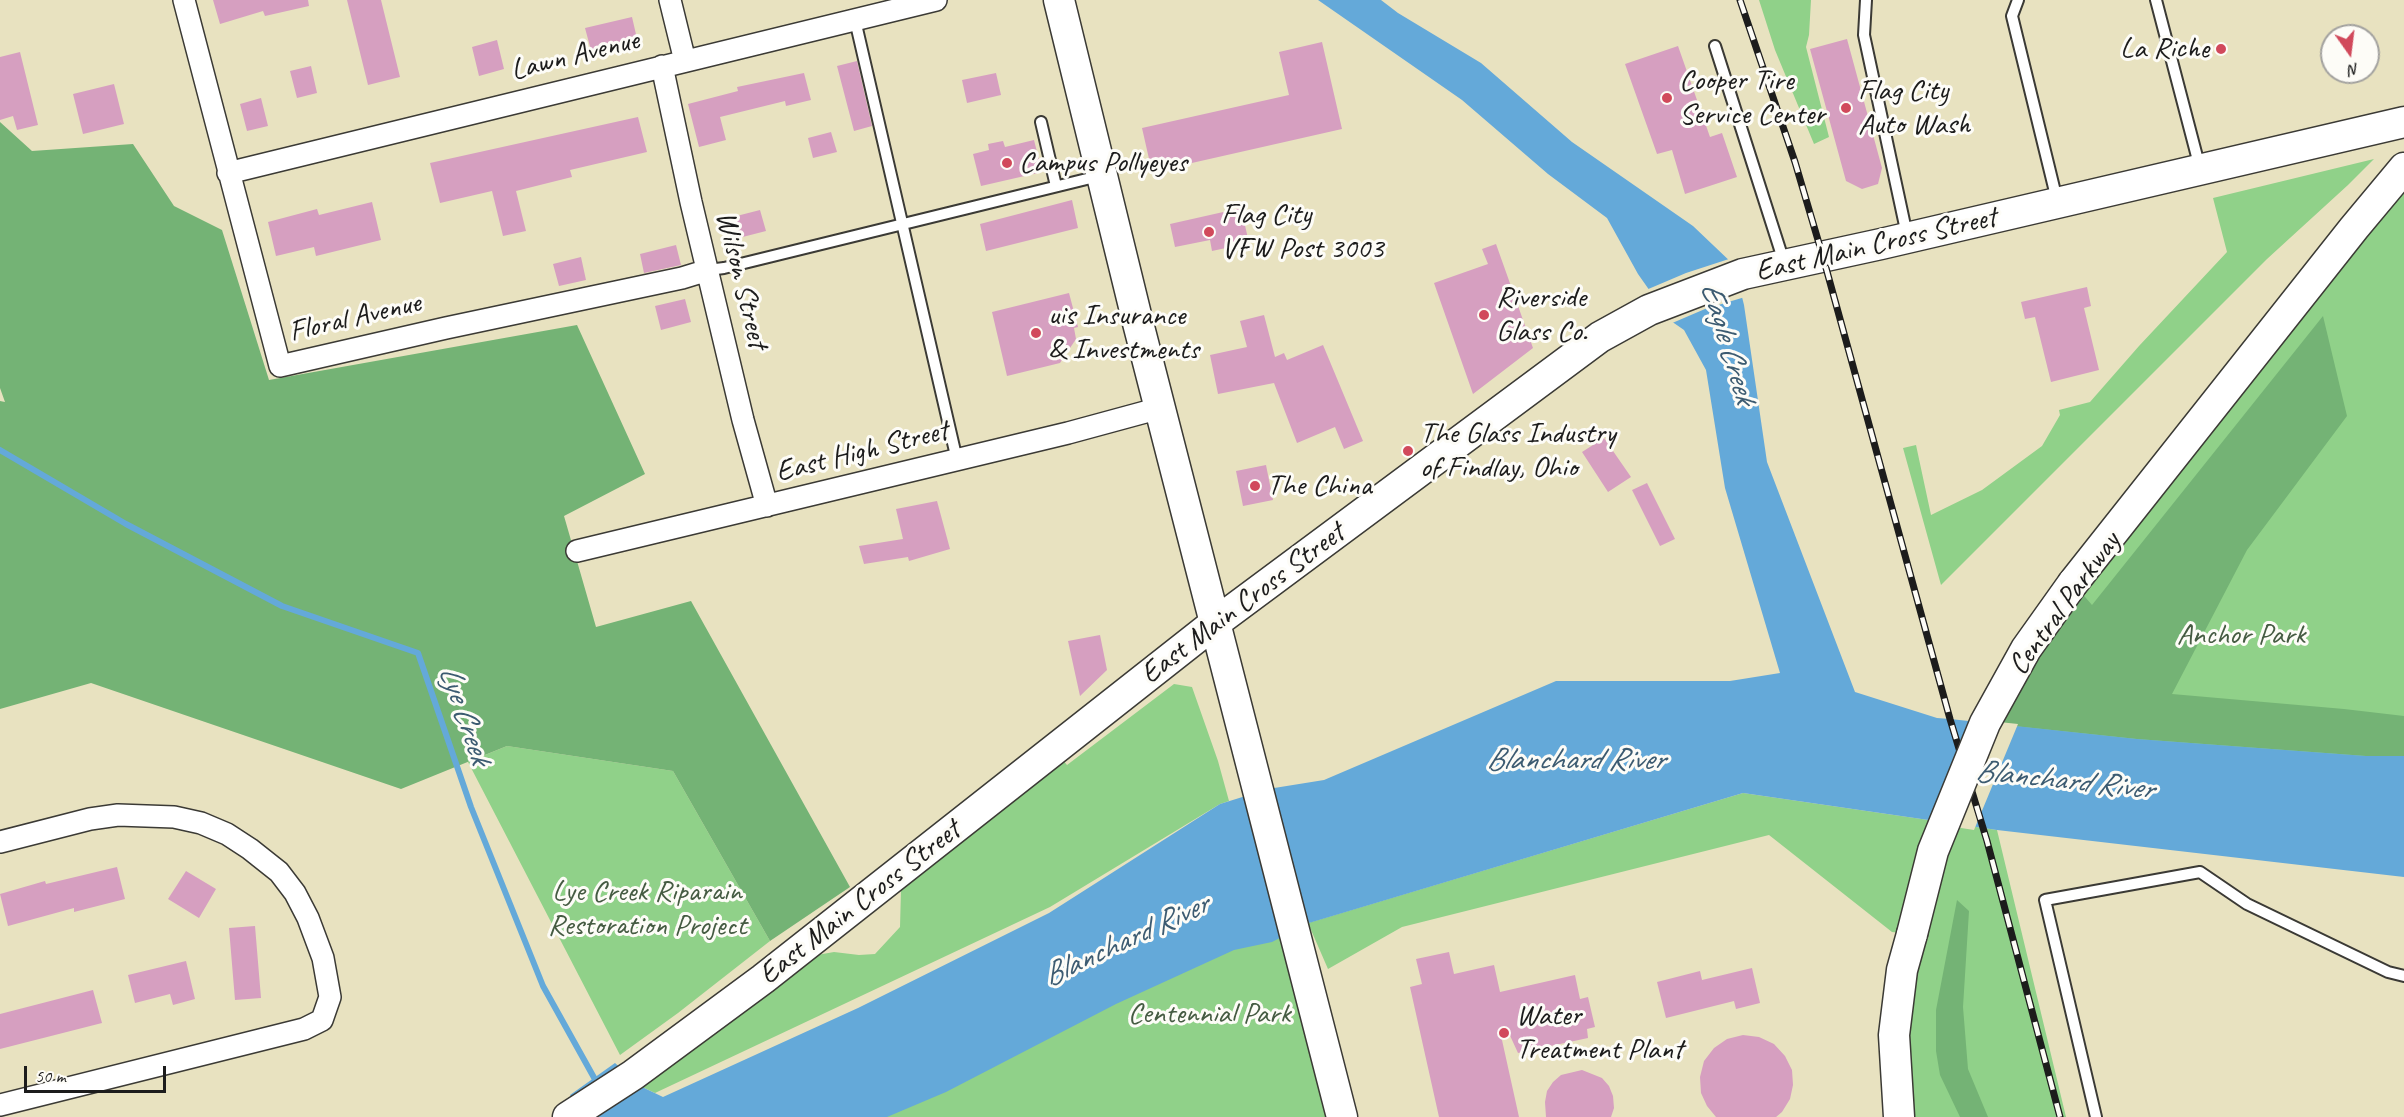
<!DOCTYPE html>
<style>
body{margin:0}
#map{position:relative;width:2404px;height:1117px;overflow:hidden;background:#e8e2c0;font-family:Caveat,sans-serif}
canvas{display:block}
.north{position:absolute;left:2320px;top:24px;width:60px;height:60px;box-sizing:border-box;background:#fdfcf7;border:2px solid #a3a29f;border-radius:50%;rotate:166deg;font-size:16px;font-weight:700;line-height:24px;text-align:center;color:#1c1c1c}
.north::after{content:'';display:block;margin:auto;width:21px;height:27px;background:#d1495b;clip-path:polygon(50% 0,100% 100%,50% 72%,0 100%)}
.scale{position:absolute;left:24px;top:1066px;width:142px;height:27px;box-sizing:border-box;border:3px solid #1c1c1c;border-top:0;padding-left:8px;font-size:18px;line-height:21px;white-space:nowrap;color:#1c1c1c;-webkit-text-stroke:4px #fdfcf7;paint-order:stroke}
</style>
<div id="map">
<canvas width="2404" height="1117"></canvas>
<div class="north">N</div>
<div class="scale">50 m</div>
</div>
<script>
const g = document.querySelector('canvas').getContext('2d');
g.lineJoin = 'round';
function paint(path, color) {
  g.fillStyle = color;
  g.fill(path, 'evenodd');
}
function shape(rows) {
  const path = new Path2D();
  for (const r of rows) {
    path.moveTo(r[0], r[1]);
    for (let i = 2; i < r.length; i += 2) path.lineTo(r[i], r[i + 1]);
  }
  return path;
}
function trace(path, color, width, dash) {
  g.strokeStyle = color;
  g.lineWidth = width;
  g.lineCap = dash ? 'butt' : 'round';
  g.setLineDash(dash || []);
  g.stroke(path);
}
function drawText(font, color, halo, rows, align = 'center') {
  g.font = font + ' Caveat,sans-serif';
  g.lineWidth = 6;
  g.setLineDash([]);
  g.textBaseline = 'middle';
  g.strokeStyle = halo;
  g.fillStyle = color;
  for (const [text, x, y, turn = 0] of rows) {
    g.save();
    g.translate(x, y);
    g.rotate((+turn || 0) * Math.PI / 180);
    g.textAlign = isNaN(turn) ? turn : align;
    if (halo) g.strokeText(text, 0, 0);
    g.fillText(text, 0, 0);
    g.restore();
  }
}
const green = shape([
 [1759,0,1811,0,1809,35,1806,47,1829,137,1814,144,1775,50],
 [2374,159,2348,185,2267,259,1941,585,1903,448,1916,445,1931,515,1982,490,2042,446,2060,415,2059,410,2090,402,2139,346,2227,252,2213,198],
 [2404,168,2404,816,1985,723],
 [1174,684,1192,687,1218,761,1229,801,1220,804,1050,907,655,1093,640,1086,817,955,834,952,859,955,875,954,900,927,901,890,912,875,1062,759,1067,765],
 [507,746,673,771,770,941,678,1013,620,1055,468,762],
 [1743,793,1997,830,2066,1117,1899,1117,1912,934,1892,932,1769,835,1402,927,1328,969,1308,923],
 [1282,882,1342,1117,751,1117]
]);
const forest = shape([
 [0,122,32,151,133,144,174,206,222,230,269,380,577,325,645,474,564,516,596,627,691,601,850,887,770,941,673,771,507,746,401,789,91,683,0,709,0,401,5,402,0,388],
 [2323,316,2347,416,2247,550,2172,694,2344,709,2404,716,2404,756,2366,756,2137,739,1985,723,2073,583,2092,605],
 [1957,900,1969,911,1963,1007,1968,1069,1988,1117,1960,1117,1940,1075,1936,1051,1936,1010]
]);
const water = shape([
 [1318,0,1381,0,1398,13,1481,63,1572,142,1693,226,1734,265,1744,305,1767,462,1855,692,1937,718,1950,719,2137,739,2366,756,2404,756,2404,877,1997,830,1743,793,1309,923,1272,942,1234,950,1116,1004,946,1092,887,1117,580,1117,570,1095,615,1063,640,1086,663,1097,858,1008,1049,913,1220,804,1268,789,1324,780,1556,681,1730,681,1780,673,1725,488,1706,370,1684,330,1671,321,1638,274,1607,218,1548,174,1462,100]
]);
const pier = shape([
 [1732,258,1737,264,1745,297,1705,309,1670,324,1646,290,1686,273],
 [1971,719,2018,724,1974,830,1929,823,1961,739]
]);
const stream = shape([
 [0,450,126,524,282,606,418,653,471,807,543,986,597,1083]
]);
const building = shape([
 [213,0,308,0,309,6,265,16,263,11,220,24],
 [347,0,381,0,400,77,368,85],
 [632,17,638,43,592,54,585,28],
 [1847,39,1882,168,1878,184,1862,189,1846,181,1810,49],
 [497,40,504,69,479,76,472,47],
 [1322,42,1342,129,1152,172,1142,128,1289,95,1279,52],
 [1678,46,1710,137,1722,133,1737,177,1685,194,1672,150,1657,154,1625,64],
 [20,52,38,125,17,130,13,116,0,120,0,57],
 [857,61,872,126,854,131,837,66],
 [311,66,317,93,297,98,290,71],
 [804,73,811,100,786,106,785,101,720,117,726,140,699,147,688,104,738,91,737,87],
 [996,73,1001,95,967,103,962,80],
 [114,84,124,124,83,134,73,94],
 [261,98,268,126,247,131,240,104],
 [638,117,647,152,570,170,572,177,516,191,526,231,503,236,492,191,440,203,430,163],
 [831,132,837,152,813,158,808,138],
 [1034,140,1042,172,981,186,973,154,989,150,988,144,1003,141,1005,147],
 [1072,200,1078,228,986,251,980,224],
 [372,202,381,240,316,256,314,247,276,256,268,222,317,209,319,215],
 [1241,208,1249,243,1212,251,1210,240,1175,247,1170,224],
 [760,210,766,231,727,241,721,220],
 [1496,244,1533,348,1473,394,1434,283,1488,264,1482,249],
 [676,245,681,265,644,273,640,254],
 [581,257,586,280,559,286,553,264],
 [2087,287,2091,306,2084,308,2099,370,2051,382,2035,317,2025,319,2021,302],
 [1069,293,1078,327,1074,328,1076,339,1060,363,1007,376,992,312],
 [685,299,691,322,661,330,655,306],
 [1264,315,1275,357,1284,353,1287,360,1323,345,1363,441,1344,449,1335,427,1297,443,1274,383,1218,394,1210,355,1247,347,1240,321],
 [1604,438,1631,477,1608,492,1582,452],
 [1266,465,1273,500,1243,506,1236,471],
 [1647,483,1675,539,1660,546,1632,490],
 [937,501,950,549,909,561,908,557,864,564,859,546,903,539,896,509],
 [1100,635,1107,670,1080,696,1068,641],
 [117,867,125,899,74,912,74,908,8,926,0,894,45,881,46,884],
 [186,871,216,889,199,918,168,899],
 [255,926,261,998,235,1000,229,928],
 [1449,952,1454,974,1494,965,1500,992,1575,975,1580,999,1588,997,1595,1027,1587,1029,1588,1038,1518,1053,1507,1029,1500,1031,1519,1117,1439,1117,1410,987,1422,984,1416,959],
 [186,961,195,999,173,1005,170,994,135,1003,128,975],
 [1752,968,1760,1003,1736,1009,1734,1001,1666,1018,1657,982,1700,971,1702,980],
 [93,990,102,1023,0,1049,0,1014],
 [1743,1035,1759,1037,1774,1044,1785,1056,1792,1070,1793,1085,1790,1099,1782,1112,1776,1117,1716,1117,1707,1106,1701,1093,1700,1077,1704,1061,1714,1048,1727,1039],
 [1582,1070,1602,1078,1609,1086,1613,1096,1614,1108,1611,1117,1546,1117,1545,1102,1547,1091,1553,1082,1561,1075]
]);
const service = shape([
 [1866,0,1864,35,1907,235],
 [2018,0,2012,16,2057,200],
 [2156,0,2200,168],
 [855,20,957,460],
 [1715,46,1784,262],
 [1041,122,1056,186],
 [708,270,724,268,1099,176],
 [2096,1117,2045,900,2200,872,2247,904,2388,972,2404,976]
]);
const minor = shape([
 [184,0,280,366,446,328,682,278,708,270],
 [670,0,685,61],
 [662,66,691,202,743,420,767,506],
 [228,173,936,0],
 [577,551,1068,433,1160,408],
 [0,842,90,819,118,815,174,817,201,823,227,834,250,849,279,872,295,893,308,918,323,958,330,997,322,1020,304,1029,0,1105]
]);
const secondary = shape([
 [1059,0,1138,323,1342,1117],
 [2073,583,2354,228,2404,168],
 [568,1117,633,1075,763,979,1215,623,1600,337,1649,310,1743,274,1881,244,2404,122],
 [1899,1117,1894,1035,1902,970,1912,934]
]);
const rail = shape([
 [1740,0,1795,162,1823,257,1950,719,1987,841,2060,1117]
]);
const secondaryBridge = shape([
 [1912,934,1933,851,1985,723,2026,649,2073,583]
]);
const markers = [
 [2221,49,6,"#d1495b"],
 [1667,98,6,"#d1495b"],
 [1846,108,6,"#d1495b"],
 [1007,163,6,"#d1495b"],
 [1209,232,6,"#d1495b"],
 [1484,315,6,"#d1495b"],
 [1036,333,6,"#d1495b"],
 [1408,451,6,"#d1495b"],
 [1255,486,6,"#d1495b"],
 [1504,1033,6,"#d1495b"]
];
const poiNames = [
 ["La Riche",2209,49,"right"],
 ["Cooper Tire",1679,81],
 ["Service Center",1679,115],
 ["Flag City",1858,91],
 ["Auto Wash",1858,125],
 ["Campus Pollyeyes",1019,163],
 ["Flag City",1221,215],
 ["VFW Post 3003",1221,249],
 ["Riverside",1496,298],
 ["Glass Co.",1496,332],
 ["uis Insurance",1048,316],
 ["& Investments",1048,350],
 ["The Glass Industry",1420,434],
 ["of Findlay, Ohio",1420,468],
 ["The China",1267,486],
 ["Water",1516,1016],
 ["Treatment Plant",1516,1050]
];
const streetNames = [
 ["Lawn Avenue",575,56,-14],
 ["East Main Cross Street",1876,245,-13],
 ["Wilson Street",741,280,76],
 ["Floral Avenue",355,318,-13],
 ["East High Street",862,452,-14],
 ["East Main Cross Street",1243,604,-37],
 ["Central Parkway",2065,604,-54],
 ["East Main Cross Street",860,903,-38]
];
const parkNames = [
 ["Anchor Park",2241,635],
 ["Lye Creek Riparain",647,892],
 ["Restoration Project",647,926],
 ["Centennial Park",1209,1014]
];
const waterNames = [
 ["Eagle Creek",1727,343,73],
 ["Lye Creek",464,715,71],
 ["Blanchard River",1575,761],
 ["Blanchard River",2064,781,6],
 ["Blanchard River",1126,941,-25]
];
paint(green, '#90d189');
paint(forest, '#74b375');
paint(water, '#64a9d9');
paint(pier, '#e8e2c0');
trace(stream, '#64a9d9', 6);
paint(building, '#d69fc0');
trace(service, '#3b3a35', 14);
trace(minor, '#3b3a35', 24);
trace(secondary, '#3b3a35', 33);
trace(service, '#fff', 10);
trace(minor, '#fff', 21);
trace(secondary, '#fff', 30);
trace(rail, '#1c1c1c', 7);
trace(rail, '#fdfcf7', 4.5, [14]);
trace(secondaryBridge, '#3b3a35', 33, []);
trace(secondaryBridge, '#fff', 30);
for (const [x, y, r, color] of markers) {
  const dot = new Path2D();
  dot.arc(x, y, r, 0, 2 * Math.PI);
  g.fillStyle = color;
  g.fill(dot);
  trace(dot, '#fdfcf7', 2);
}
drawText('30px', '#1c1c1c', '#fdfcf7', poiNames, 'left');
drawText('30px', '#1c1c1c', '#fdfcf7', streetNames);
drawText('30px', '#455b42', '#fdfcf7', parkNames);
drawText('italic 32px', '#3c5b71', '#fdfcf7', waterNames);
</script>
